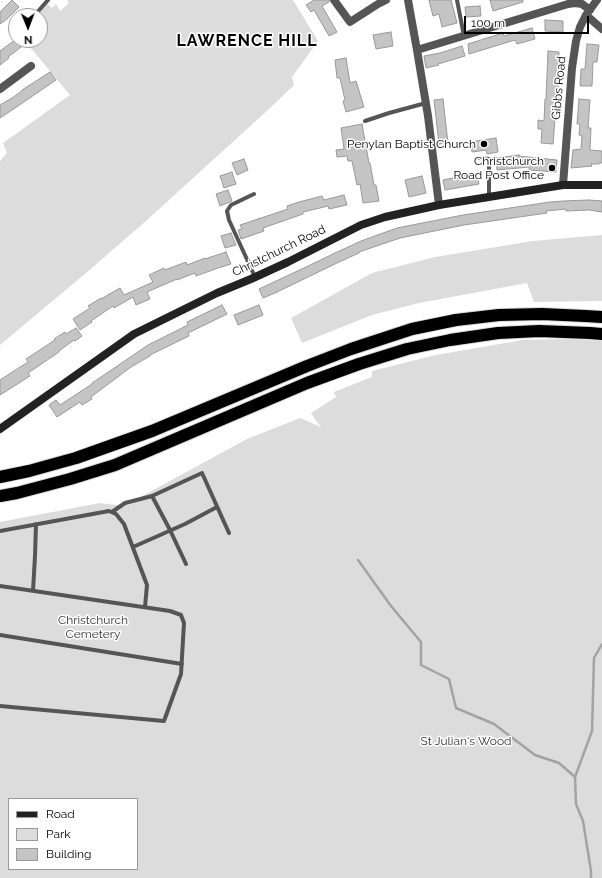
<!DOCTYPE html>
<style>
body{margin:0}
#map{position:relative;width:602px;height:878px;overflow:hidden;background:#fff;font-family:Raleway,sans-serif}
canvas{display:block}
.legend{position:absolute;left:8px;top:798px;width:130px;height:72px;box-sizing:border-box;background:#fff;border:1px solid #999;margin:0;padding:5px 7px;list-style:none;font-size:12px;color:#000}
.legend li{display:flex;align-items:center;gap:8px;height:20px}
.legend b{width:20px;border:1px solid #999}
.north{position:absolute;left:8px;top:8px;width:40px;height:40px;box-sizing:border-box;background:#fff;border:1px solid #999;border-radius:50%;rotate:179deg;font-size:11px;font-weight:700;line-height:16px;text-align:center;color:#000}
.north::after{content:'';display:block;margin:auto;width:14px;height:18px;background:#000;clip-path:polygon(50% 0,100% 100%,50% 72%,0 100%)}
.scale{position:absolute;left:464px;top:16px;width:125px;height:18px;box-sizing:border-box;border:2px solid #000;border-top:0;padding-left:5px;font-size:12px;line-height:14px;white-space:nowrap;color:#000;-webkit-text-stroke:3px #fff;paint-order:stroke}
</style>
<div id="map">
<canvas width="602" height="878"></canvas>
<ul class="legend">
<li><b style="height:5px;background:#222"></b>Road</li>
<li><b style="height:11px;background:#dcdcdc"></b>Park</li>
<li><b style="height:11px;background:#c4c4c4"></b>Building</li>
</ul>
<div class="north">N</div>
<div class="scale">100 m</div>
</div>
<script>
const g = document.querySelector('canvas').getContext('2d');
g.lineJoin = 'round';
function paint(path, color) {
  g.fillStyle = color;
  g.fill(path, 'evenodd');
}
function shape(rows) {
  const path = new Path2D();
  for (const r of rows) {
    path.moveTo(r[0], r[1]);
    for (let i = 2; i < r.length; i += 2) path.lineTo(r[i], r[i + 1]);
  }
  return path;
}
function trace(path, color, width, dash) {
  g.strokeStyle = color;
  g.lineWidth = width;
  g.lineCap = dash ? 'butt' : 'round';
  g.setLineDash(dash || []);
  g.stroke(path);
}
function drawText(font, color, halo, rows, align = 'center') {
  g.font = font + ' Raleway,sans-serif';
  g.lineWidth = 3;
  g.setLineDash([]);
  g.textBaseline = 'middle';
  g.strokeStyle = halo;
  g.fillStyle = color;
  for (const [text, x, y, turn = 0] of rows) {
    g.save();
    g.translate(x, y);
    g.rotate((+turn || 0) * Math.PI / 180);
    g.textAlign = isNaN(turn) ? turn : align;
    if (halo) g.strokeText(text, 0, 0);
    g.fillText(text, 0, 0);
    g.restore();
  }
}
const green = shape([
 [67,0,293,0,318,41,292,77,294,85,269,109,147,220,86,273,0,345,0,161,7,153,3,143,70,95,24,40,40,40,40,16,34,16,46,2,52,8,56,4,60,11,69,3],
 [602,235,602,301,534,302,527,283,419,303,372,315,302,343,291,318,372,273,435,257,533,241],
 [571,339,602,341,602,878,0,878,0,522,100,503,124,506,247,439,300,418,321,427,314,418,311,413,336,397,334,392,372,377,372,371,436,355,523,340],
 [9,799,137,799,137,869,9,869]
]);
const stream = shape([
 [358,560,391,606,421,642,421,665,449,679,456,708,494,724,535,755,559,763,575,777,576,804,583,821,591,871,591,878],
 [575,777,592,731,594,658,602,644]
]);
const building = shape([
 [12,0,19,7,7,19,0,24,0,12,12,0],
 [314,0,329,0,329,2,322,6,337,32,329,36,314,10,311,12,306,5,314,0],
 [429,0,451,0,457,23,442,27,439,14,433,16,429,0],
 [490,0,523,0,523,2,493,11,490,0],
 [480,6,481,16,466,17,465,7,480,6],
 [545,20,563,21,563,32,545,31,545,20],
 [532,28,535,39,517,44,515,40,469,54,468,44,503,33,504,36,532,28],
 [391,32,393,46,376,49,373,35,391,32],
 [15,40,22,40,25,44,8,57,9,58,0,65,0,51,15,40],
 [587,44,599,45,597,62,593,62,592,86,580,86,581,69,585,69,587,44],
 [462,46,465,56,438,64,439,65,426,68,424,56,440,53,462,46],
 [548,51,559,52,558,94,557,94,553,144,541,143,542,129,538,129,538,120,544,121,545,99,546,99,548,51],
 [346,58,350,83,356,81,364,107,346,112,343,101,345,100,340,78,337,78,335,60,346,58],
 [50,72,56,80,15,108,0,118,0,105,12,98,22,91,22,90,50,72],
 [443,99,448,143,439,144,434,100,443,99],
 [579,99,590,100,588,128,591,128,590,150,602,151,602,163,599,163,599,164,591,164,592,166,571,168,573,150,581,149,582,136,579,135,580,124,577,124,579,99],
 [362,124,369,163,370,163,374,185,376,185,379,201,363,203,360,184,357,185,352,161,348,161,347,156,337,157,336,150,344,149,341,128,362,124],
 [496,138,498,152,487,154,486,150,472,152,470,142,496,138],
 [519,155,519,156,557,160,556,172,529,170,529,167,497,170,496,158,519,155],
 [244,159,248,170,237,175,232,163,244,159],
 [232,172,236,184,224,188,220,176,232,172],
 [477,173,479,184,445,190,443,180,477,173],
 [422,176,426,193,409,197,405,180,422,176],
 [228,190,232,201,220,206,216,194,228,190],
 [344,195,347,205,329,209,328,206,303,212,303,214,263,228,264,231,241,239,238,230,242,229,240,225,288,209,287,206,299,202,322,196,324,200,344,195],
 [589,200,602,201,602,212,589,210,566,211,566,209,546,211,547,213,464,225,400,238,359,252,359,253,337,263,275,293,263,298,259,289,306,267,335,253,361,241,397,228,463,215,550,202,563,201,589,200],
 [231,233,236,245,225,248,221,236,231,233],
 [226,252,231,264,218,268,196,276,195,273,177,280,177,279,147,292,150,299,136,305,133,297,114,308,113,306,91,321,92,322,80,330,73,319,90,308,88,306,101,298,101,299,120,288,124,295,153,282,149,275,164,268,165,270,186,262,187,265,205,258,205,259,226,252],
 [222,305,227,314,188,333,189,336,150,355,150,356,131,367,91,397,92,399,82,405,80,402,57,417,49,405,56,400,60,405,92,384,92,383,107,373,148,345,188,325,187,322,222,305],
 [259,305,263,315,238,325,234,315,259,305],
 [76,328,82,336,75,341,74,340,59,351,59,352,28,373,30,376,0,395,0,380,28,362,26,359,55,340,54,339,65,332,66,334,76,328]
]);
const lane = shape([
 [457,0,464,36],
 [34,16,48,0],
 [365,121,389,113,426,103],
 [479,158,489,159,489,197],
 [254,194,231,205,227,211,229,220,255,277],
 [152,496,170,530,186,564],
 [112,512,125,503,152,496,202,473,229,533],
 [0,531,109,511,116,514,124,524,147,585,145,607],
 [133,547,185,524,217,507],
 [0,586,170,611,181,615,184,623,181,674,164,721,0,706],
 [33,591,35,556,36,524],
 [0,635,182,664]
]);
const street = shape([
 [334,0,350,22,378,4,386,0],
 [408,0,417,50],
 [586,15,602,29],
 [0,89,31,66],
 [563,185,572,68,576,41,580,27,586,15,597,0],
 [439,205,428,116,417,50,568,4,575,3,582,4,590,10]
]);
const secondary = shape([
 [0,429,134,334,217,293,251,279,288,262,361,225,385,217,439,205,563,185,602,185]
]);
const highway = shape([
 [0,477,29,471,76,458,152,431,307,366,351,349,412,329,456,320,499,315,542,314,585,316,602,317],
 [0,496,17,493,70,479,115,465,307,383,359,364,407,349,450,340,498,333,539,331,590,333,602,334]
]);
const markers = [
 [484,144,4,"#000"],
 [552,168,4,"#000"]
];
const streetNames = [
 ["Gibbs Road",559,88,-85],
 ["Christchurch Road",279,251,-26]
];
const poiNames = [
 ["Penylan Baptist Church",476,144],
 ["Christchurch",544,161],
 ["Road Post Office",544,175]
];
const parkNames = [
 ["Christchurch",93,620],
 ["Cemetery",93,634],
 ["St Julian's Wood",466,741]
];
const districtNames = [
 ["LAWRENCE HILL",247,41]
];
paint(green, '#dcdcdc');
trace(stream, '#a3a3a3', 2.5);
paint(building, '#c4c4c4');
trace(building, '#999', 1);
trace(highway, '#dbdbdb', 14);
trace(lane, '#555', 4);
trace(street, '#555', 8);
trace(secondary, '#222', 8);
trace(highway, '#000', 12);
for (const [x, y, r, color] of markers) {
  const dot = new Path2D();
  dot.arc(x, y, r, 0, 2 * Math.PI);
  g.fillStyle = color;
  g.fill(dot);
  trace(dot, '#fff', 1.5);
}
drawText('12px', '#000', '#fff', streetNames);
drawText('12px', '#000', '#fff', poiNames, 'right');
drawText('12px', '#333', '#fff', parkNames);
g.letterSpacing = '1px';
drawText('bold 16px', '#000', '#fff', districtNames);
g.letterSpacing = '0px';
</script>
